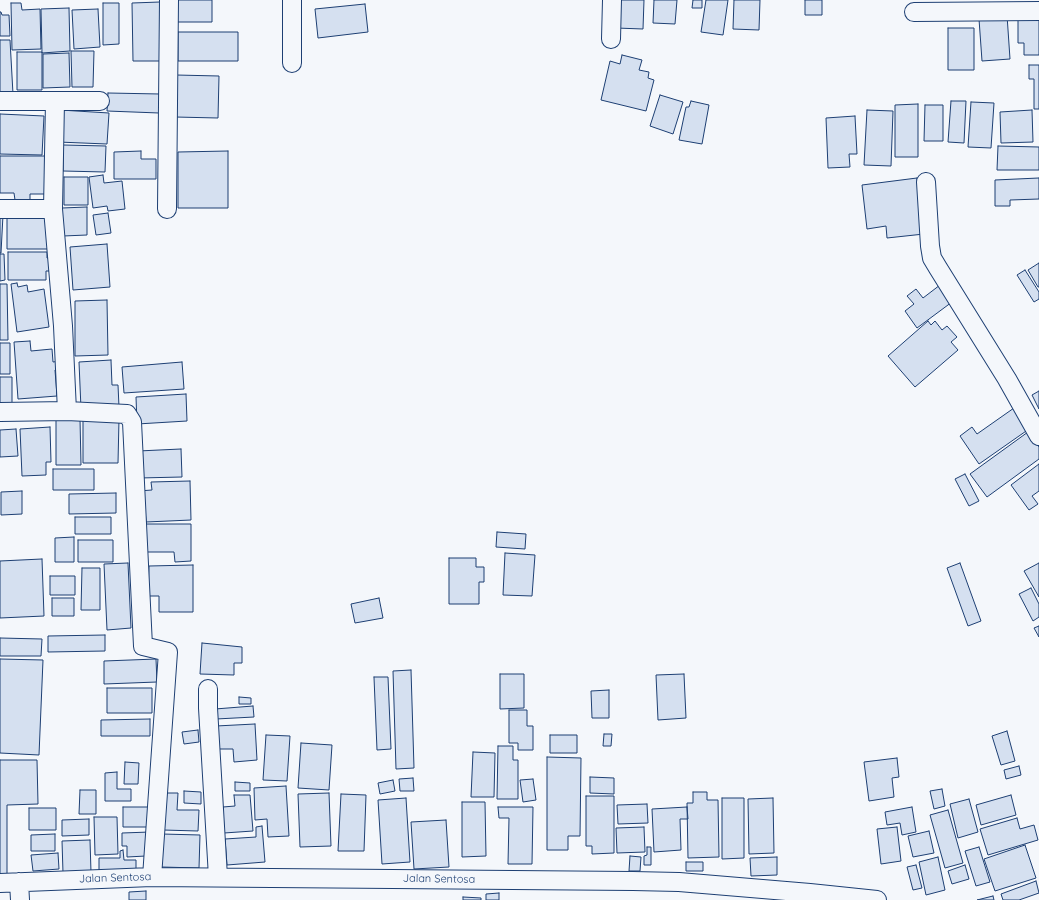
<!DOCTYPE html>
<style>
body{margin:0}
canvas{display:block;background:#f4f7fb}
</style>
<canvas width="1039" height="900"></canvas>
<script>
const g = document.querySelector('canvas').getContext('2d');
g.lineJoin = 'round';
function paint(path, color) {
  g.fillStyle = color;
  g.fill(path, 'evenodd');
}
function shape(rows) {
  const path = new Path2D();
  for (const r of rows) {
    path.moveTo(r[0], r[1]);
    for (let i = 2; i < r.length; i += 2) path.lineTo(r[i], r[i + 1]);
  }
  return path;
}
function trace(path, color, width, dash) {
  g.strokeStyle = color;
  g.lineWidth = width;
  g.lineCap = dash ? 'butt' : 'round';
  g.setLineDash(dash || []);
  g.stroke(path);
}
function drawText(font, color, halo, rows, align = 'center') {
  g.font = font + ' Quicksand,sans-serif';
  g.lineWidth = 3;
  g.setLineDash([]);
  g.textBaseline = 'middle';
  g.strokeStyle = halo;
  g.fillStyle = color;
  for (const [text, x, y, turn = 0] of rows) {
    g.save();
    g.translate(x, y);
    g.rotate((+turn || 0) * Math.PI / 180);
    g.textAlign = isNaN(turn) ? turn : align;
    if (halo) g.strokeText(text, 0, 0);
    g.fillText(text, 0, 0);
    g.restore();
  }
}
const building = shape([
 [176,0,212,0,212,22,176,22,176,0],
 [616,0,644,0,643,29,616,28,616,0],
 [654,0,677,0,675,24,653,23,654,0],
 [693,0,702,0,702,8,692,8,693,0],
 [706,0,728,0,723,35,701,32,706,0],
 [734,0,760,0,759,30,733,29,734,0],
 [805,0,822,0,822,15,805,15,805,0],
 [160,2,160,61,133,61,132,3,160,2],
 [11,3,21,3,22,10,40,9,41,49,12,50,11,3],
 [103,3,119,3,119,44,103,45,103,3],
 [365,4,368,32,318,38,315,9,365,4],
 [69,8,70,51,42,53,41,9,69,8],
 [98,9,100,47,74,49,72,10,98,9],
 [0,12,1,12,2,15,9,15,10,36,0,36,0,12],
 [1039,12,1039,55,1024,55,1024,43,1018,43,1018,13,1039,12],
 [1007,15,1010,59,982,61,979,19,1007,15],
 [948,28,974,28,974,70,948,70,948,28],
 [178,32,238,32,238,61,178,61,178,32],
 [0,40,10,40,13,94,0,95,0,40],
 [71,51,94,51,93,87,72,87,71,51],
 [17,52,42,52,42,90,17,90,17,52],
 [69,53,70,87,43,88,43,54,69,53],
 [622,55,642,60,639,70,649,72,648,78,654,80,646,111,601,100,610,61,620,64,622,55],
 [1029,65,1039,65,1039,109,1034,109,1034,79,1029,79,1029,65],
 [176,75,219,76,218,118,175,117,176,75],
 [108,93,160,94,159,113,107,111,108,93],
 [660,95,683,102,673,134,650,126,660,95],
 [691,101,709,105,702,144,679,140,686,107,689,107,691,101],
 [951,101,966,101,964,143,948,142,951,101],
 [971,102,994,103,991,148,968,147,971,102],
 [918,104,918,157,895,157,895,105,918,104],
 [925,105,943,105,943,141,924,141,925,105],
 [60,110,109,113,107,144,58,142,60,110],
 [867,110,893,111,891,166,864,165,867,110],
 [1032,110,1033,142,1001,143,1000,112,1032,110],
 [0,114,44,116,42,155,0,154,0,114],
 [855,116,857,154,849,154,850,167,828,168,826,118,855,116],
 [63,145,106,146,105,172,63,171,63,145],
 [998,146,1039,147,1039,170,997,170,998,146],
 [141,151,141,159,156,159,156,179,114,179,114,152,141,151],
 [228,151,228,208,178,208,178,152,228,151],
 [0,156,48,156,47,194,30,194,30,200,15,200,14,193,0,193,0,156],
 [103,175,104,183,122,181,125,209,108,211,107,206,93,208,89,177,103,175],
 [64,177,88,177,88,205,64,205,64,177],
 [917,178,924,234,887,238,886,226,867,229,862,185,917,178],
 [1039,178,1039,199,1010,200,1010,206,995,206,995,180,1039,178],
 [87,207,87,235,63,236,62,208,87,207],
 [108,213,111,233,96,235,93,215,108,213],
 [0,215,3,215,1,253,0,253,0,215],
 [49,217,49,249,7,249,7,218,49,217],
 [107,244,110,287,73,290,70,247,107,244],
 [8,252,47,252,47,258,50,258,50,271,46,271,46,280,8,280,8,252],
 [0,254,4,254,5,280,0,281,0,254],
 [1039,263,1039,287,1038,287,1028,270,1039,263],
 [1025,270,1039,292,1039,299,1034,302,1017,275,1025,270],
 [17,283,18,287,27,285,28,292,44,289,49,327,17,332,11,284,17,283],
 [0,284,7,284,8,340,0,340,0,284],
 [940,285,952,302,917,328,905,311,914,304,907,296,916,289,923,298,940,285],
 [107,300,108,355,75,356,75,301,107,300],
 [928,321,931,325,935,321,942,330,947,326,957,337,951,342,958,350,915,387,888,356,928,321],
 [30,341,31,351,52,349,53,362,60,361,60,369,55,370,57,396,18,399,14,342,30,341],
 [0,343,10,343,10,374,0,374,0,343],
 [111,360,112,385,118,385,119,407,81,409,79,362,111,360],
 [182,362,184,389,124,393,122,367,182,362],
 [0,377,12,377,12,403,0,403,0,377],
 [1039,391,1039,409,1032,395,1039,391],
 [186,394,187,421,137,424,136,397,186,394],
 [1014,408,1029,429,979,464,960,436,972,427,977,434,1014,408],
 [83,418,119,419,118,463,83,463,83,418],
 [56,419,80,419,81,465,56,465,56,419],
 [50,427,51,462,46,462,46,475,22,476,20,429,50,427],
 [16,429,18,456,0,457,0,430,16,429],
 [1028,432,1039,447,1039,459,987,497,970,474,1028,432],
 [181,449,182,477,139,478,138,451,181,449],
 [1039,464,1039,491,1032,496,1038,504,1029,510,1011,485,1039,464],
 [53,469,94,469,94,490,53,490,53,469],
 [965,474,979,501,969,506,955,479,965,474],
 [190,481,191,520,146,522,145,509,138,509,138,491,152,490,151,482,190,481],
 [22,491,22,514,1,515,1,492,22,491],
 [116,493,116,513,69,514,69,494,116,493],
 [75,517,111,517,111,534,75,534,75,517],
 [142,524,191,524,191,561,175,562,174,552,142,552,142,524],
 [497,532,526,534,525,549,496,547,497,532],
 [74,537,74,562,55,562,55,538,74,537],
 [78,540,113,540,113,562,78,562,78,540],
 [505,553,535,555,532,596,503,595,505,553],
 [449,558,476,558,476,567,484,567,484,582,479,582,479,604,449,604,449,558],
 [42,559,44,616,0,618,0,561,42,559],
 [128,563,131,628,107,630,104,564,128,563],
 [960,563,981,621,968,626,947,568,960,563],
 [1039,563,1039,597,1024,571,1039,563],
 [193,565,193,612,159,612,159,596,148,596,149,566,193,565],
 [82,568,100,568,100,610,81,610,82,568],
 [50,576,75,576,75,595,50,595,50,576],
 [1031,588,1039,604,1039,617,1033,621,1019,594,1031,588],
 [52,598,74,598,74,616,52,616,52,598],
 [379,598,383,618,355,623,351,604,379,598],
 [1039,626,1039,637,1034,628,1039,626],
 [105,635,105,651,48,652,48,636,105,635],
 [0,638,42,639,41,656,0,656,0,638],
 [202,643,242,647,242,663,234,663,234,675,200,674,202,643],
 [0,659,43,660,39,755,0,753,0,659],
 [156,659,157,682,104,684,104,661,156,659],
 [411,670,414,768,396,769,393,671,411,670],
 [500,674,524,674,524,708,500,709,500,674],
 [684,674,686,718,658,720,656,675,684,674],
 [374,677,388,677,391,749,377,750,374,677],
 [107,688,152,688,152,713,107,713,107,688],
 [609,690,609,718,592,718,591,691,609,690],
 [239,697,251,698,251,704,239,704,239,697],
 [253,706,254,717,216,719,215,709,253,706],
 [509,710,527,710,527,726,533,726,533,750,518,750,518,743,509,743,509,710],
 [150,719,150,736,101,736,101,720,150,719],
 [255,724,257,760,234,762,233,749,218,749,216,726,255,724],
 [198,730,199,742,184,744,182,732,198,730],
 [1007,731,1015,761,1001,765,992,736,1007,731],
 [604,734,612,734,611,746,603,746,604,734],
 [266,735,290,736,287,781,263,780,266,735],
 [550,735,577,735,577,753,550,753,550,735],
 [301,743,332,745,329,790,298,788,301,743],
 [498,746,513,746,513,760,518,760,518,799,497,799,498,746],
 [473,752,495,753,494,797,471,797,473,752],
 [547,757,581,758,580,836,568,836,568,850,547,850,547,757],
 [897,758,899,777,892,778,894,797,869,801,864,762,897,758],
 [0,760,37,760,38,804,7,805,7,874,0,874,0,760],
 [125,762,139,763,138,784,124,784,125,762],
 [1019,766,1021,775,1006,779,1004,770,1019,766],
 [117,772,117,789,131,789,131,801,105,801,105,773,117,772],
 [590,777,614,778,614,794,590,793,590,777],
 [413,778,414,791,400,791,399,779,413,778],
 [533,779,536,800,523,802,520,780,533,779],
 [393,780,395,791,380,794,378,783,393,780],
 [235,782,250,783,250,791,235,791,235,782],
 [286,786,289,836,268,837,267,819,255,820,254,788,286,786],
 [942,789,945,806,934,809,930,791,942,789],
 [80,790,96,790,96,814,79,814,80,790],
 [184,791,201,792,201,804,184,803,184,791],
 [693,792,707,792,707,800,718,800,719,857,688,858,687,803,693,803,693,792],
 [165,793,178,793,177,810,199,810,198,831,163,830,165,793],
 [329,793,331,846,300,847,298,794,329,793],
 [341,794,366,795,364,851,338,851,341,794],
 [234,795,250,795,253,831,224,833,223,807,235,806,234,795],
 [1011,795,1016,815,981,825,976,805,1011,795],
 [586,796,614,796,614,853,592,854,592,846,586,846,586,796],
 [406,798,410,862,382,864,378,800,406,798],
 [722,798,744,798,744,858,722,859,722,798],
 [773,798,774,853,749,854,748,799,773,798],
 [969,799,978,832,958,838,950,804,969,799],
 [462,802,485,802,486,856,462,857,462,802],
 [647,804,648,823,618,824,617,805,647,804],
 [123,807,150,807,151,827,123,827,123,807],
 [498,807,533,807,532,864,508,864,509,818,499,818,498,807],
 [687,807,688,819,680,819,681,850,654,852,652,809,687,807],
 [912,807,916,832,902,835,900,823,887,825,885,812,912,807],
 [29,808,56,808,56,830,29,830,29,808],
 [948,810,963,863,945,868,930,815,948,810],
 [94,817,117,817,118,854,95,855,94,817],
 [1017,818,1020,829,1034,825,1038,840,988,855,980,829,1017,818],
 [89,819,89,835,62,836,62,820,89,819],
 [446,820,449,867,414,869,411,822,446,820],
 [262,826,265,862,227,865,225,839,256,837,256,827,262,826],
 [644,827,645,852,617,853,616,828,644,827],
 [897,827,901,861,881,864,877,829,897,827],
 [929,831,934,853,913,857,908,836,929,831],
 [150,832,146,856,127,857,127,846,122,846,122,833,150,832],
 [55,834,55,851,31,851,31,835,55,834],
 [162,834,200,835,199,868,161,867,162,834],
 [90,840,91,872,63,873,62,841,90,840],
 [1025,845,1036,878,995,891,984,859,1025,845],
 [647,847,651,847,651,865,644,865,644,856,647,855,647,847],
 [979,847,990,882,976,886,965,851,979,847],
 [123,850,124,860,136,860,136,871,99,872,99,858,120,858,120,851,123,850],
 [58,853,59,869,33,871,31,855,58,853],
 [630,856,641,857,640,871,629,871,630,856],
 [777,857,777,875,751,876,750,858,777,857],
 [938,857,945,890,926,895,919,862,938,857],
 [686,862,703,862,703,871,686,871,686,862],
 [916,865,922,888,913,890,907,867,916,865],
 [965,865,969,879,952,884,948,871,965,865],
 [1036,881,1039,893,1019,900,1003,900,1001,894,1036,881],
 [146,891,146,900,129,900,129,892,146,891],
 [499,893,499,900,486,900,486,894,499,893],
 [993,896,994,900,977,900,993,896],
 [463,897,481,898,481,900,463,900,463,897]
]);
const minor = shape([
 [914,12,1039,11],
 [611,39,612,0],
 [292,63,292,0],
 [0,101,100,101],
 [926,182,930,246,932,258,938,268,1007,379,1039,436],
 [0,209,53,209],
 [167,209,169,0],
 [67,411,127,414,132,422,143,646,168,652,152,877],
 [0,412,67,411,63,326,53,209,55,101],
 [208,689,208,708,218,877],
 [19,882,20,900],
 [0,883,152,877,633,881,679,882,810,893,877,900]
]);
const streetNames = [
 ["Jalan Sentosa",115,878,-2],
 ["Jalan Sentosa",439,879,1]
];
paint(building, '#d5e0f0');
trace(building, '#1d3f73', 1);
trace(minor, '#1d3f73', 20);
trace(minor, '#f4f7fb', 18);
drawText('11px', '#1d3f73', '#f4f7fb', streetNames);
</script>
